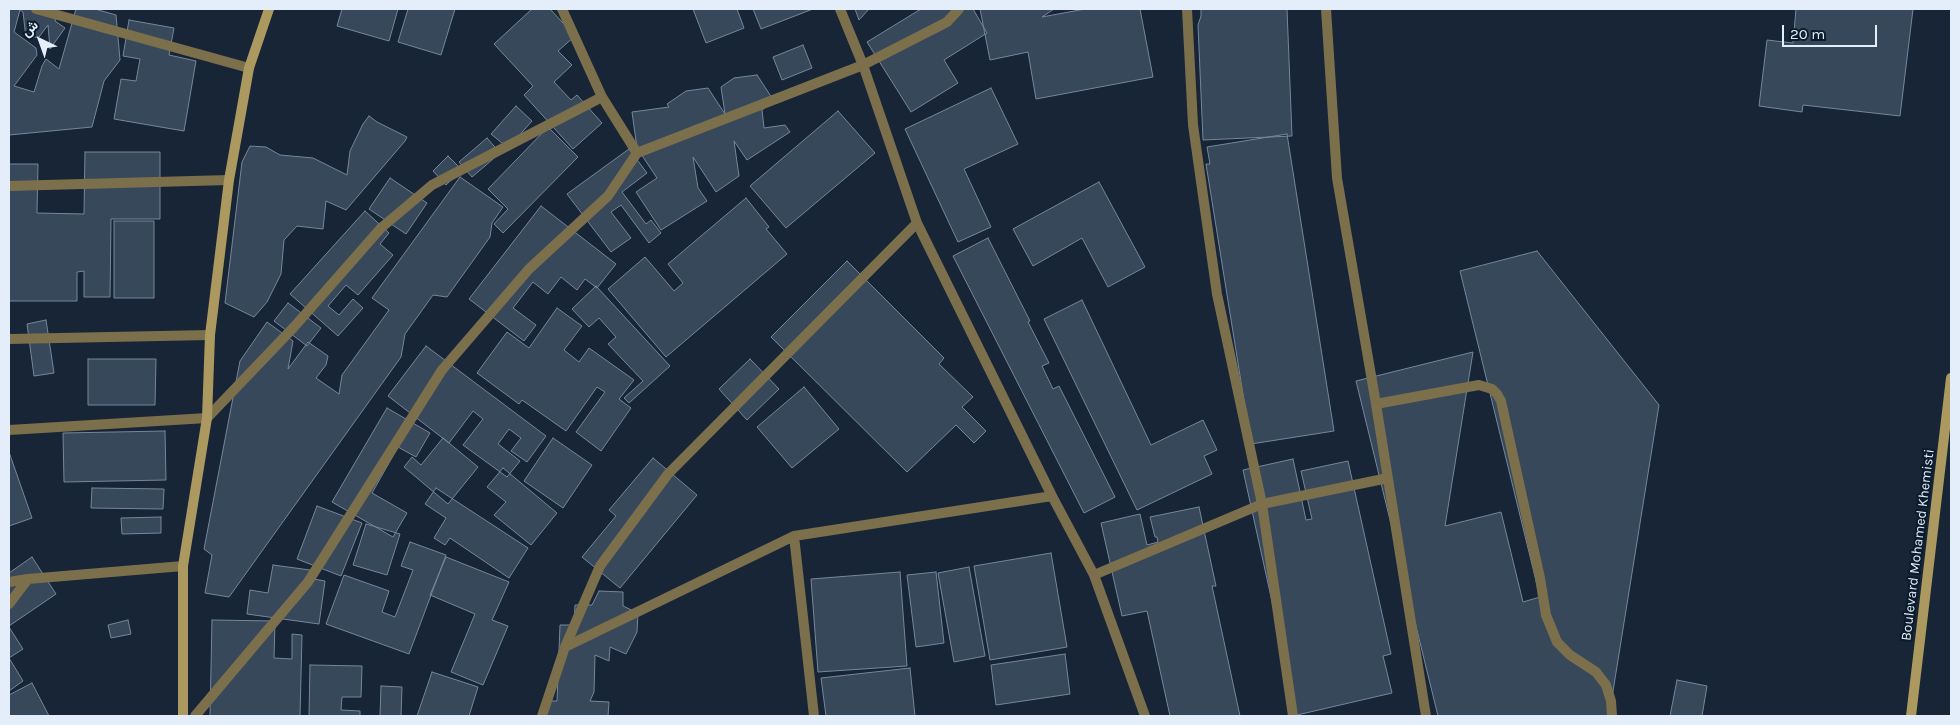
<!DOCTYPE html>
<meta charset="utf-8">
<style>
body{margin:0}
#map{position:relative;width:1960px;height:725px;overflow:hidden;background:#172537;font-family:Karla,Vazirmatn,sans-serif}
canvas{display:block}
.frame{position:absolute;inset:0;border:10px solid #e4eefa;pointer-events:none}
.north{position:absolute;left:15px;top:15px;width:50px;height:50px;-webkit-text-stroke:4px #0d1c2d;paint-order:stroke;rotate:318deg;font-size:14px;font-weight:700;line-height:20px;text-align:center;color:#e4eefa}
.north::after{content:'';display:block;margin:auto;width:18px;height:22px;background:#e4eefa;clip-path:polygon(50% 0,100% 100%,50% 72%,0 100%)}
.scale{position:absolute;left:1782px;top:25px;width:95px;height:22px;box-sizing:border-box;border:2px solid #e4eefa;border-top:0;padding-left:6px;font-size:15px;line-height:18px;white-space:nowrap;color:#e4eefa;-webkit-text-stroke:4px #0d1c2d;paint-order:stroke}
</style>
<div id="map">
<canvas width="1960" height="725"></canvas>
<div class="frame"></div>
<div class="north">ش</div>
<div class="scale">20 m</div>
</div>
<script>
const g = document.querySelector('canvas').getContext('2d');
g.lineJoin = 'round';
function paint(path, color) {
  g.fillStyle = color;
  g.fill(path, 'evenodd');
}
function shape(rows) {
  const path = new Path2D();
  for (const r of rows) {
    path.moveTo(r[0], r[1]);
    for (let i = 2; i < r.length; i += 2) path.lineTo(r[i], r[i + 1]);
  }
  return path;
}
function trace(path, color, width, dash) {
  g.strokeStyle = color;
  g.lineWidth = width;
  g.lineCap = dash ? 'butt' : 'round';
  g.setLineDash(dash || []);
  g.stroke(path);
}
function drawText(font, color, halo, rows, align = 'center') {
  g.font = font + ' Karla,sans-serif';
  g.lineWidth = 4.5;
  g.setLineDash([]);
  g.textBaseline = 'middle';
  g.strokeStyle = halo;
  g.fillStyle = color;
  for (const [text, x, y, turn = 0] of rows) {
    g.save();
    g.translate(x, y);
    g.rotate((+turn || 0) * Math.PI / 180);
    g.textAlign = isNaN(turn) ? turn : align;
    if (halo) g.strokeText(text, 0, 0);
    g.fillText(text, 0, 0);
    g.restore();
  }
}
const building = shape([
 [9,9,58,9,55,21,65,28,50,49,48,25,39,37,26,38,23,12,20,10,14,32,36,48,37,55,14,86,34,92,42,66,46,59,59,69,76,9,95,9,116,15,120,60,104,81,92,127,9,135,9,9],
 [342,9,398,9,389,41,337,26,342,9],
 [408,9,455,9,441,55,398,42,408,9],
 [532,9,550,9,575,36,558,51,572,65,554,82,571,100,577,95,602,123,573,149,524,95,533,86,494,44,532,9],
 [693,9,737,9,744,28,706,43,693,9],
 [753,9,813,9,761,29,753,9],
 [855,9,869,9,859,20,855,9],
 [921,9,973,9,987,33,944,60,958,83,911,112,867,42,921,9],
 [980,9,1054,9,1042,17,1085,9,1140,9,1153,77,1036,99,1028,52,990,60,980,9],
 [1201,9,1287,9,1292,136,1203,140,1198,25,1201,16,1201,9],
 [1796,9,1913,9,1900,116,1803,105,1802,112,1759,106,1767,40,1793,43,1796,9],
 [129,20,174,28,169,55,196,61,184,131,114,119,121,79,136,81,140,59,123,56,129,20],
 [803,45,812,68,782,80,773,57,803,45],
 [757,75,774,101,762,110,764,128,785,125,790,132,747,160,734,141,739,176,716,192,693,157,698,188,707,201,661,230,636,192,657,178,637,148,632,112,669,107,667,104,686,91,708,88,725,114,721,87,734,78,757,75],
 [991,88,1018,144,964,169,991,227,958,242,905,129,991,88],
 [516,106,532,121,508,148,491,134,516,106],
 [838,111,875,153,786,228,750,186,838,111],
 [369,116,377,122,407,137,405,141,346,210,326,201,323,229,297,226,284,240,281,274,267,302,254,317,225,303,242,162,250,146,266,147,280,155,313,158,347,175,350,151,363,124,369,116],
 [548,127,578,157,503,233,494,224,508,209,488,189,548,127],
 [1287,134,1334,431,1251,444,1206,164,1210,164,1207,147,1287,134],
 [487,138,500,153,472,177,459,162,487,138],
 [629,149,647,173,622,192,646,224,651,220,661,233,649,243,621,205,611,212,631,238,611,252,567,194,629,149],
 [85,152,160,152,160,219,111,219,110,297,84,297,84,271,77,272,77,301,9,301,9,164,38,164,37,213,84,214,85,152],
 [448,156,462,170,446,185,433,171,448,156],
 [460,177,503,207,492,223,490,237,447,297,433,295,405,334,401,357,229,597,205,593,212,555,204,549,240,361,267,322,293,341,288,369,308,342,328,356,326,365,316,378,339,394,342,375,389,310,372,298,460,177],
 [390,178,427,203,406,234,369,209,390,178],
 [1099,182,1145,267,1108,287,1082,238,1033,266,1013,229,1099,182],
 [746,198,769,227,766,229,787,254,666,357,608,289,645,257,674,291,683,283,668,264,746,198],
 [541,206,616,264,597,288,585,279,577,290,561,277,548,294,533,282,513,308,536,325,524,341,469,299,541,206],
 [365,211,389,233,380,244,393,255,358,295,346,285,328,306,339,315,353,299,363,308,338,336,290,294,365,211],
 [114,221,154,221,154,298,114,298,114,221],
 [988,238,1030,321,1028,322,1049,363,1042,366,1053,389,1059,386,1115,497,1084,513,953,256,988,238],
 [1537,251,1659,405,1609,716,1438,716,1356,381,1473,352,1445,526,1501,512,1523,602,1540,597,1460,271,1537,251],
 [847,261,944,358,939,364,973,397,962,407,986,431,974,443,956,425,907,472,771,337,847,261],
 [596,286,670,366,629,403,624,398,643,381,608,344,616,337,599,318,589,327,572,309,596,286],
 [1082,300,1151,445,1203,420,1217,450,1204,456,1212,474,1137,510,1044,319,1082,300],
 [288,303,321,328,307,346,274,321,288,303],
 [557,308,582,326,564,350,579,362,589,348,634,380,619,399,631,408,601,451,576,432,605,392,597,387,566,431,522,400,519,404,477,373,507,332,529,348,557,308],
 [46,320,54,373,34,376,27,324,46,320],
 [426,346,546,436,527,462,511,451,521,438,509,429,498,444,520,461,507,477,463,445,483,419,473,411,449,443,388,396,426,346],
 [88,359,156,359,155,405,88,405,88,359],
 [750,359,779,389,747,420,719,389,750,359],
 [804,387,839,429,792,468,757,427,804,387],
 [387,408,430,433,416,457,398,447,372,493,407,513,393,537,332,502,387,408],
 [165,431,166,480,64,482,63,433,165,431],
 [443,438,478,467,448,504,404,467,412,457,421,465,443,438],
 [553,438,592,465,563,508,524,481,553,438],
 [9,452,32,518,9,526,9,452],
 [653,458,697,495,620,588,582,557,616,516,609,510,653,458],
 [1293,459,1306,520,1312,519,1301,471,1348,461,1391,654,1383,656,1392,693,1297,715,1243,470,1293,459],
 [503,468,557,513,531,545,494,515,506,502,487,487,503,468],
 [92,488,164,489,163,509,91,508,92,488],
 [436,488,528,548,509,578,450,538,445,545,434,538,446,518,425,504,436,488],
 [317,506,362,523,341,576,297,559,317,506],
 [1199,507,1216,586,1212,586,1240,716,1170,716,1147,611,1122,616,1101,523,1140,514,1147,545,1158,542,1157,537,1155,537,1150,517,1199,507],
 [161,517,161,533,122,534,121,518,161,517],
 [366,524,400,534,387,575,353,565,366,524],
 [410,542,446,555,409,654,326,624,344,575,389,591,382,612,395,617,413,570,401,566,410,542],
 [1051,553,1067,647,990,660,974,566,1051,553],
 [32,557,56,594,9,626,9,573,32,557],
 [446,557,509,582,492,620,508,626,483,685,451,672,475,614,430,595,446,557],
 [273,565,310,570,308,578,325,581,319,624,247,614,250,590,268,593,273,565],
 [969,567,985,656,954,662,938,573,969,567],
 [900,572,907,666,818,672,811,579,900,572],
 [936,572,944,643,916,647,907,575,936,572],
 [599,591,623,592,623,606,638,613,637,632,626,654,610,647,609,661,595,655,594,692,590,701,609,702,608,716,539,716,546,701,557,701,560,625,574,625,575,605,592,605,599,591],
 [128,620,131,634,111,638,108,625,128,620],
 [212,620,275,621,274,658,292,659,292,634,302,635,300,716,210,716,212,620],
 [9,627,23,649,9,658,23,681,9,691,9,627],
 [1065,654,1070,694,996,705,991,665,1065,654],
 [310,665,362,666,361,697,342,697,341,710,360,711,360,716,309,716,310,665],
 [910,668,915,716,826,716,821,678,910,668],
 [432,672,478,687,469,716,417,716,432,672],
 [1677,680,1707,686,1702,716,1670,716,1677,680],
 [32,683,49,716,9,716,9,695,32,683],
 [381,686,402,687,401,716,380,716,381,686]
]);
const street = shape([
 [36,9,249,68],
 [840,9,863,65,917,223,1052,496,1094,575,1145,716],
 [1187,9,1193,125,1217,294,1262,504,1293,716],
 [1326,9,1337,178,1376,404,1426,716],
 [637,153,863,65,947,22,959,9],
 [9,186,229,180],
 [9,339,210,335],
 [1376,404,1479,385,1492,389,1497,394,1501,401,1540,578,1546,615,1557,642,1570,655,1596,672,1606,685,1611,701,1612,716],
 [9,430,207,418,294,327,381,228,432,185,602,97],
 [794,536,814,716],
 [1094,575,1262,504,1388,478],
 [9,582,28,579,183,566],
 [9,604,28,579],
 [565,647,794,536,1052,496],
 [195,716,308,582,442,370,529,269,608,196,637,153,602,97,562,9],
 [542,716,565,647,600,566,668,474,917,223]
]);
const secondary = shape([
 [183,716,183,566,207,418,210,335,229,180,249,68,269,9],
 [1911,716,1951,378]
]);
const streetNames = [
 ["Boulevard Mohamed Khemisti",1918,545,-83]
];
paint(building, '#38485b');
trace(building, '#76879d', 1);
trace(street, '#7b6f4c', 10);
trace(secondary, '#ac9960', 10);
drawText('14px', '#e4eefa', '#0d1c2d', streetNames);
</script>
